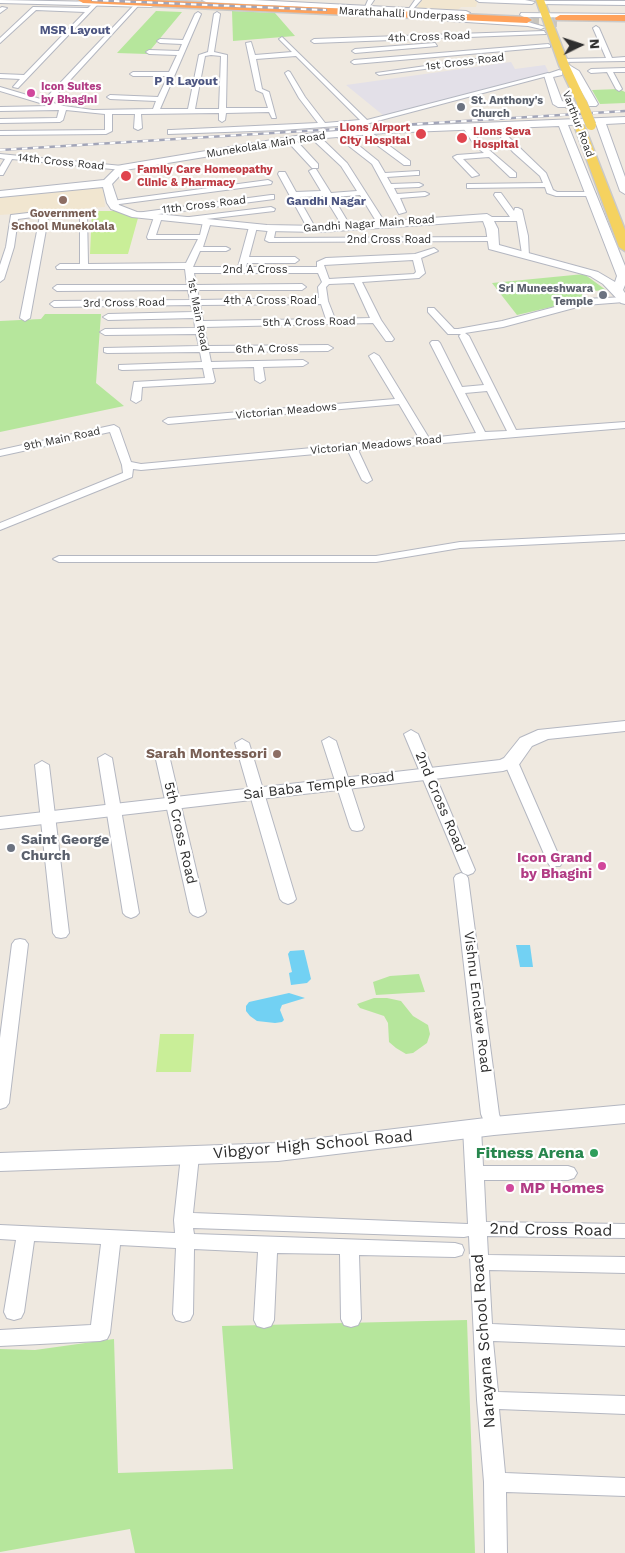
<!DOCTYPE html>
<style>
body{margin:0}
#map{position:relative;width:625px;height:1553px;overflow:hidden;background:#efe9e0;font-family:"Work Sans",sans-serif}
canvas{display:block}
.north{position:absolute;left:555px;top:20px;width:50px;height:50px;-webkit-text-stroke:4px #fff;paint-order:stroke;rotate:86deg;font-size:14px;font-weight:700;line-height:20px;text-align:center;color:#2e2e2e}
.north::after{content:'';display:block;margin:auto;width:18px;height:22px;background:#2e2e2e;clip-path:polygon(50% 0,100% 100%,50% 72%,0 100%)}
</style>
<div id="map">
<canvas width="625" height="1553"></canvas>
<div class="north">N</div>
</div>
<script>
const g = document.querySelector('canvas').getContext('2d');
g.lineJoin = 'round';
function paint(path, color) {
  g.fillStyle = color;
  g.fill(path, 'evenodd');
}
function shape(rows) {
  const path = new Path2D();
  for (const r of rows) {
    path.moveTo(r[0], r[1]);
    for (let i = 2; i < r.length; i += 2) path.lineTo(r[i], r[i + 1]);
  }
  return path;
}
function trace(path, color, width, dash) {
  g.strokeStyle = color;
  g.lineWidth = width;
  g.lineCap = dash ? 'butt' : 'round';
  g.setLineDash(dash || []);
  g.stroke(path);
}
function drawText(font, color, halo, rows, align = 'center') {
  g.font = font + ' "Work Sans",sans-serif';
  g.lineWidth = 4.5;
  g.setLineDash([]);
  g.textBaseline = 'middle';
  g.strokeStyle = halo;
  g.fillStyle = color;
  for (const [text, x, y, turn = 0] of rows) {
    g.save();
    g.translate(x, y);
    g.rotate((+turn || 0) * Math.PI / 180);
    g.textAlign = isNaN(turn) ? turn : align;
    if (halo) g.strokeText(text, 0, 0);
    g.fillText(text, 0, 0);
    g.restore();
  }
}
const industrial = shape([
 [511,62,515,69,545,65,549,73,384,116,346,85]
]);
const education = shape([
 [422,0,478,0,476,7,461,7,457,11,417,8],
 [103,185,105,207,0,215,0,196]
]);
const green = shape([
 [156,11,182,12,147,54,117,53],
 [232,11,275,13,295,36,233,41],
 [619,89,625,92,625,103,600,104,592,90],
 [584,274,606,290,580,292,586,299,517,315,492,283],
 [45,314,101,314,96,383,124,406,0,432,0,321,41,319],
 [419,974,425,992,376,995,373,982,390,976],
 [374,998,387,998,401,1001,413,1016,428,1025,430,1034,427,1043,413,1053,406,1054,396,1048,389,1042,388,1023,384,1016,360,1008,357,1004],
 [467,1320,475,1553,135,1553,130,1529,0,1552,0,1349,35,1350,114,1339,118,1473,233,1469,222,1326]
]);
const pitch = shape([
 [92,211,115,211,138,218,128,254,90,254],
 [160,1034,194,1034,191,1072,156,1072]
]);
const water = shape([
 [516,945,530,945,533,967,520,967],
 [304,950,311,979,307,983,291,985,289,973,292,972,288,954,290,951],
 [289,993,305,998,282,1005,280,1010,284,1020,282,1022,275,1023,257,1021,250,1016,246,1011,246,1006,249,1002]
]);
const secondaryTunnel = shape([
 [565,104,588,104]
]);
const highwayTunnel = shape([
 [527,20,561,21]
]);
const street = shape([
 [368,0,374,0,368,9,365,7,368,0],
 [415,0,421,0,412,10,408,10,415,0],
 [476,0,525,0,535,2,532,4,479,2,476,0],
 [540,1,625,1,625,5,538,4,540,1],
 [93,3,98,4,18,88,13,87,20,79,0,78,0,74,24,75,85,12,36,10,0,43,0,38,33,7,88,8,93,3],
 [136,3,138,6,50,102,64,106,93,110,153,109,156,101,110,99,107,97,110,95,158,97,168,76,133,76,130,74,133,72,169,72,177,55,149,54,146,52,149,50,179,51,182,44,160,43,157,41,160,39,183,40,195,14,198,12,201,14,160,109,188,109,199,55,208,52,214,14,217,12,220,14,214,52,227,55,226,108,268,108,263,93,256,90,246,43,251,42,255,55,292,52,279,39,282,37,367,120,548,73,551,75,366,124,282,130,168,134,168,130,171,130,318,123,299,98,285,73,288,71,290,72,305,97,325,123,360,120,296,56,256,59,262,89,269,92,276,118,272,118,269,112,226,113,225,120,222,122,219,120,219,113,141,114,142,128,138,130,134,128,135,114,112,114,112,131,106,134,0,135,0,131,105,130,105,114,66,110,63,120,60,122,0,123,0,119,57,118,59,110,0,111,0,107,50,106,0,91,0,87,44,100,136,3],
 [211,55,221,56,219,109,195,109,205,56,211,55],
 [2,7,7,8,0,13,0,8,2,7],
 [596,26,599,28,612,58,625,57,625,61,561,62,561,60,563,59,606,58,593,28,596,26],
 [544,31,546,34,314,43,311,41,314,39,544,31],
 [435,43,437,46,355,53,352,51,355,49,435,43],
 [548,44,550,45,550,47,354,64,351,62,354,60,548,44],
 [483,58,486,60,485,61,379,75,376,73,483,58],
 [625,68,625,72,613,72,622,89,619,91,616,89,607,72,591,73,588,71,591,69,625,68],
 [494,123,546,173,553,190,557,192,592,192,596,194,595,196,556,196,547,193,545,187,467,188,467,184,470,184,543,183,540,176,513,152,492,126,490,125,494,123],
 [464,125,468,125,481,143,516,173,516,177,510,177,489,157,463,159,479,175,472,177,453,157,457,155,484,153,475,146,462,126,464,125],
 [362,130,368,130,410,161,410,165,404,165,362,134,362,130],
 [336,132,342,132,378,161,385,173,419,171,419,175,416,175,387,177,391,184,419,183,423,185,419,187,394,188,397,194,425,192,429,194,425,196,400,198,406,212,399,214,372,164,336,136,336,132],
 [311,134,317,134,347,163,386,224,385,226,379,226,360,195,333,197,351,227,347,229,343,227,324,196,298,197,316,229,309,231,278,174,279,172,285,172,296,192,321,191,309,171,313,169,316,169,331,193,357,191,341,166,311,138,311,134],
 [288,138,294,138,318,164,318,168,312,168,288,142,288,138],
 [0,154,122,166,126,168,122,170,12,159,3,175,0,175,0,167,5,159,0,158,0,154],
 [268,180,272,182,271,184,112,205,108,203,112,201,268,180],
 [495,193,501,193,514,211,515,208,518,208,522,210,528,236,529,256,522,254,517,221,489,221,485,219,489,217,510,217,494,195,495,193],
 [271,195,274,195,274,199,136,217,132,215,136,213,271,195],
 [271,207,275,209,274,211,181,222,177,220,181,218,271,207],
 [45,211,49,213,30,318,25,321,20,318,40,216,18,219,14,247,4,279,0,282,0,265,6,247,11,215,45,211],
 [68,211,83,211,87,213,88,264,186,263,198,239,148,239,147,237,154,217,158,215,162,217,156,235,200,235,203,222,207,220,211,222,203,247,226,247,230,249,226,251,200,251,193,267,238,267,249,227,253,225,257,227,249,257,295,257,299,260,295,263,247,263,246,267,317,267,317,262,326,258,415,254,434,248,438,251,421,258,425,273,419,278,362,282,381,320,394,339,392,341,386,341,373,323,204,327,208,346,328,345,333,348,328,351,209,352,211,362,303,360,308,363,303,366,263,367,265,380,260,383,255,380,254,367,212,368,215,381,213,383,142,387,141,400,136,403,131,400,134,382,205,378,203,368,122,370,119,369,119,365,202,362,200,352,107,353,104,352,104,348,199,346,196,334,105,335,100,332,105,329,195,328,194,318,108,320,103,317,108,314,193,312,191,305,54,307,50,304,54,301,190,300,188,290,57,291,53,288,57,285,187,285,185,269,57,269,56,267,60,264,80,264,80,216,68,215,68,211],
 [413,260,416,272,414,274,329,279,324,265,413,260],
 [194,273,318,273,322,282,318,287,319,298,199,300,197,290,302,290,306,287,302,284,196,285,194,273],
 [354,283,370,318,335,319,328,301,326,287,329,284,354,283],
 [321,304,326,319,203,321,200,305,321,304],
 [269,226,276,228,274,238,492,237,496,239,492,241,269,242,265,240,269,226],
 [625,297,624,302,585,305,503,327,465,333,469,336,516,430,625,422,625,428,358,450,372,480,367,483,362,480,348,451,141,470,133,469,132,477,0,530,0,523,123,473,122,465,110,432,0,456,0,450,114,425,119,428,131,462,141,464,419,438,399,404,168,424,163,421,168,418,395,399,369,356,374,353,379,356,429,438,476,433,430,343,432,341,438,341,440,343,462,387,484,385,459,336,461,334,448,334,428,312,428,308,434,308,454,329,458,329,502,321,585,299,625,297],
 [487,391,507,431,485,432,465,393,487,391],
 [625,534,625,540,460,548,376,562,59,562,53,559,59,556,376,556,460,542,625,534],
 [411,730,418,734,475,870,473,873,468,875,463,873,461,870,404,734,411,730],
 [329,737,336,741,364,827,362,830,357,831,352,830,350,827,322,741,329,737],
 [242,739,249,743,296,899,293,902,288,904,283,902,280,899,235,743,242,739],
 [162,751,169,755,206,912,203,915,198,917,193,915,190,912,155,755,162,751],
 [105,754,112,758,139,913,136,916,131,918,126,916,123,913,98,758,105,754],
 [511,758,518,762,562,863,560,866,550,866,548,863,504,762,511,758],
 [42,761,49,765,69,933,66,937,61,938,56,937,53,933,35,765,42,761],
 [461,873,466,875,468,878,499,1114,503,1126,500,1131,494,1132,488,1131,481,1114,454,878,456,875,461,873],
 [20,939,25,940,28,944,9,1103,6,1107,0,1109,0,1038,12,944,15,940,20,939],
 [472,1122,478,1123,481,1128,483,1166,568,1166,574,1168,577,1173,574,1178,568,1180,484,1180,486,1222,625,1224,625,1238,487,1236,488,1255,625,1257,625,1273,489,1270,492,1324,625,1330,625,1346,493,1341,498,1392,625,1396,625,1414,499,1409,505,1473,625,1478,625,1496,506,1492,507,1553,485,1553,484,1482,477,1400,469,1236,464,1237,193,1228,194,1234,455,1243,462,1245,464,1250,462,1255,455,1257,359,1255,361,1319,358,1325,351,1327,344,1325,341,1319,340,1254,277,1253,274,1320,271,1326,264,1328,257,1326,254,1320,258,1252,194,1249,193,1314,190,1320,183,1322,176,1320,173,1314,176,1248,120,1245,110,1333,107,1339,100,1341,0,1346,0,1330,91,1325,101,1244,34,1241,24,1312,21,1318,14,1320,7,1318,4,1312,16,1240,0,1239,0,1225,175,1233,174,1220,181,1156,184,1151,190,1149,196,1151,199,1156,193,1213,468,1224,463,1128,466,1123,472,1122]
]);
const secondary = shape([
 [0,0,151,3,155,5,151,7,0,3,0,0],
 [202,0,253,0,466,11,470,13,466,15,206,2,202,0],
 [521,13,625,14,625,18,524,17,520,15,521,13],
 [448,17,528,22,545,27,541,29,528,26,451,21,448,21,448,17],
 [564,62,579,71,598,104,596,106,585,106,583,104,587,101,572,75,560,65,564,62],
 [559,70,562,71,562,75,553,77,562,101,570,104,565,107,558,107,553,104,544,75,559,70],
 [625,117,625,123,606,124,625,177,625,194,620,191,596,124,568,125,625,266,625,285,623,290,625,293,625,304,621,303,603,284,590,276,489,249,486,229,483,221,320,232,267,231,132,217,111,209,107,203,103,187,0,197,0,191,104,180,118,166,122,165,314,133,384,127,625,117],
 [559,126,617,276,615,282,598,272,499,245,498,229,492,217,487,214,320,226,267,225,137,212,119,205,112,184,125,170,314,139,384,133,559,126],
 [625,721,625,731,548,739,532,746,518,766,503,771,0,829,0,817,500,760,504,758,520,738,538,730,625,721],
 [625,1105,625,1123,494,1135,278,1161,0,1171,0,1153,278,1143,494,1117,625,1105]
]);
const primary = shape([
 [536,0,544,0,569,65,587,103,586,105,582,106,577,103,559,65,536,0],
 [579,122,584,125,625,230,625,251,619,247,574,125,579,122]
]);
const highway = shape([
 [78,0,153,0,527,17,532,20,527,23,83,3,78,0],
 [560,15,625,15,625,21,556,20,555,18,560,15]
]);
const rail = shape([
 [92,0,326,10],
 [0,150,625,111]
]);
const primaryBridge = shape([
 [582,103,591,125]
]);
const markers = [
 [31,93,5,"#d1479c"],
 [461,107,5,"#6b7280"],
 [421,134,6,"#e0444e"],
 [462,138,6,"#e0444e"],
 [126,176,6,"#e0444e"],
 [63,200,5,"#8d6e63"],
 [603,295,5,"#6b7280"],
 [277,754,5,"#8d6e63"],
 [11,848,5,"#6b7280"],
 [602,866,5,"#d1479c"],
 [594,1153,5,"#2e9e5b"],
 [510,1188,5,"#d1479c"]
];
const farStreetnames = [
 ["Marathahalli Underpass",402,14,3],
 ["4th Cross Road",429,37,-2],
 ["1st Cross Road",465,62,-7],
 ["Varthur Road",578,124,69],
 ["Munekolala Main Road",266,145,-9],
 ["14th Cross Road",61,162,6],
 ["11th Cross Road",204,205,-7],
 ["Gandhi Nagar Main Road",369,224,-4],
 ["2nd Cross Road",389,240],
 ["2nd A Cross",255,270],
 ["4th A Cross Road",270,301],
 ["3rd Cross Road",124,303,-1],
 ["1st Main Road",198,315,79],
 ["5th A Cross Road",309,322,-1],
 ["6th A Cross",267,349,-1],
 ["Victorian Meadows",286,411,-5],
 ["9th Main Road",62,439,-12],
 ["Victorian Meadows Road",376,445,-5]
];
const farHotelnames = [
 ["Icon Suites",41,87],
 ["by Bhagini",41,100]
];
const farWorshipnames = [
 ["St. Anthony's",471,101],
 ["Church",471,114],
 ["Sri Muneeshwara",593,289,"right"],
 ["Temple",593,302,"right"]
];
const farHealthnames = [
 ["Lions Airport",410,128,"right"],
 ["City Hospital",410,141,"right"],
 ["Lions Seva",473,132],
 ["Hospital",473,145],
 ["Family Care Homeopathy",137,170],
 ["Clinic & Pharmacy",137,183]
];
const farEducationnames = [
 ["Government",63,214],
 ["School Munekolala",63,227]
];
const farNeighbourhoodnames = [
 ["MSR Layout",75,30],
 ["P R Layout",186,81],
 ["Gandhi Nagar",326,201]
];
const educationNames = [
 ["Sarah Montessori",267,754]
];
const streetNames = [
 ["Sai Baba Temple Road",319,786,-7],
 ["2nd Cross Road",440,802,67],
 ["5th Cross Road",180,833,77],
 ["Vishnu Enclave Road",477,1002,83]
];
const worshipNames = [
 ["Saint George",21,840],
 ["Church",21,856]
];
const hotelNames = [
 ["Icon Grand",592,858],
 ["by Bhagini",592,874]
];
const nearStreetnames = [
 ["Vibgyor High School Road",313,1145,-5],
 ["2nd Cross Road",551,1230,1],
 ["Narayana School Road",484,1341,-94]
];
const nearLeisurenames = [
 ["Fitness Arena",584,1153]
];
const nearHotelnames = [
 ["MP Homes",520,1188]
];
paint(industrial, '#e3e0e8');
paint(education, '#f1e6d0');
paint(green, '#b6e69c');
paint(pitch, '#c9ee98');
paint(water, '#72d1f3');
trace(secondaryTunnel, '#c8c4bc', 9, [9, 4.5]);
trace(highwayTunnel, '#c8c4bc', 12, [12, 6]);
trace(street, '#b4b7c1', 2);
trace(secondary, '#b4b7c1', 2);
trace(primary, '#c9c9c9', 3);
trace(highway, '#c9c9c9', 3);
paint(street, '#fff');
paint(secondary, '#fff');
paint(primary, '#f5d25f');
paint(highway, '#ffa25b');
trace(rail, '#a2a5b8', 2.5);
trace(rail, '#fff', 2, [5.5]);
trace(primaryBridge, '#c9c9c9', 11, []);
trace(primaryBridge, '#f5d25f', 10);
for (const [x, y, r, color] of markers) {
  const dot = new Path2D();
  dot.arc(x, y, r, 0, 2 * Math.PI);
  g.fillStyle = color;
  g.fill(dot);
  trace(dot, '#fff', 2);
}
drawText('11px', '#2e2e2e', '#fff', farStreetnames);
drawText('bold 11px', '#b23c85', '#fff', farHotelnames, 'left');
drawText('bold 11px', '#5b616d', '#fff', farWorshipnames, 'left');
drawText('bold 11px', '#be3a42', '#fff', farHealthnames, 'left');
drawText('bold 11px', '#785e54', '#fff', farEducationnames);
drawText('bold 12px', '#4c5581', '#fff', farNeighbourhoodnames);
drawText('bold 14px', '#785e54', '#fff', educationNames, 'right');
drawText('14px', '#2e2e2e', '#fff', streetNames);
drawText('bold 14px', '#5b616d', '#fff', worshipNames, 'left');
drawText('bold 14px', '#b23c85', '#fff', hotelNames, 'right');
drawText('16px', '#2e2e2e', '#fff', nearStreetnames);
drawText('bold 16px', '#27864d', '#fff', nearLeisurenames, 'right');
drawText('bold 16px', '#b23c85', '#fff', nearHotelnames, 'left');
</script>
